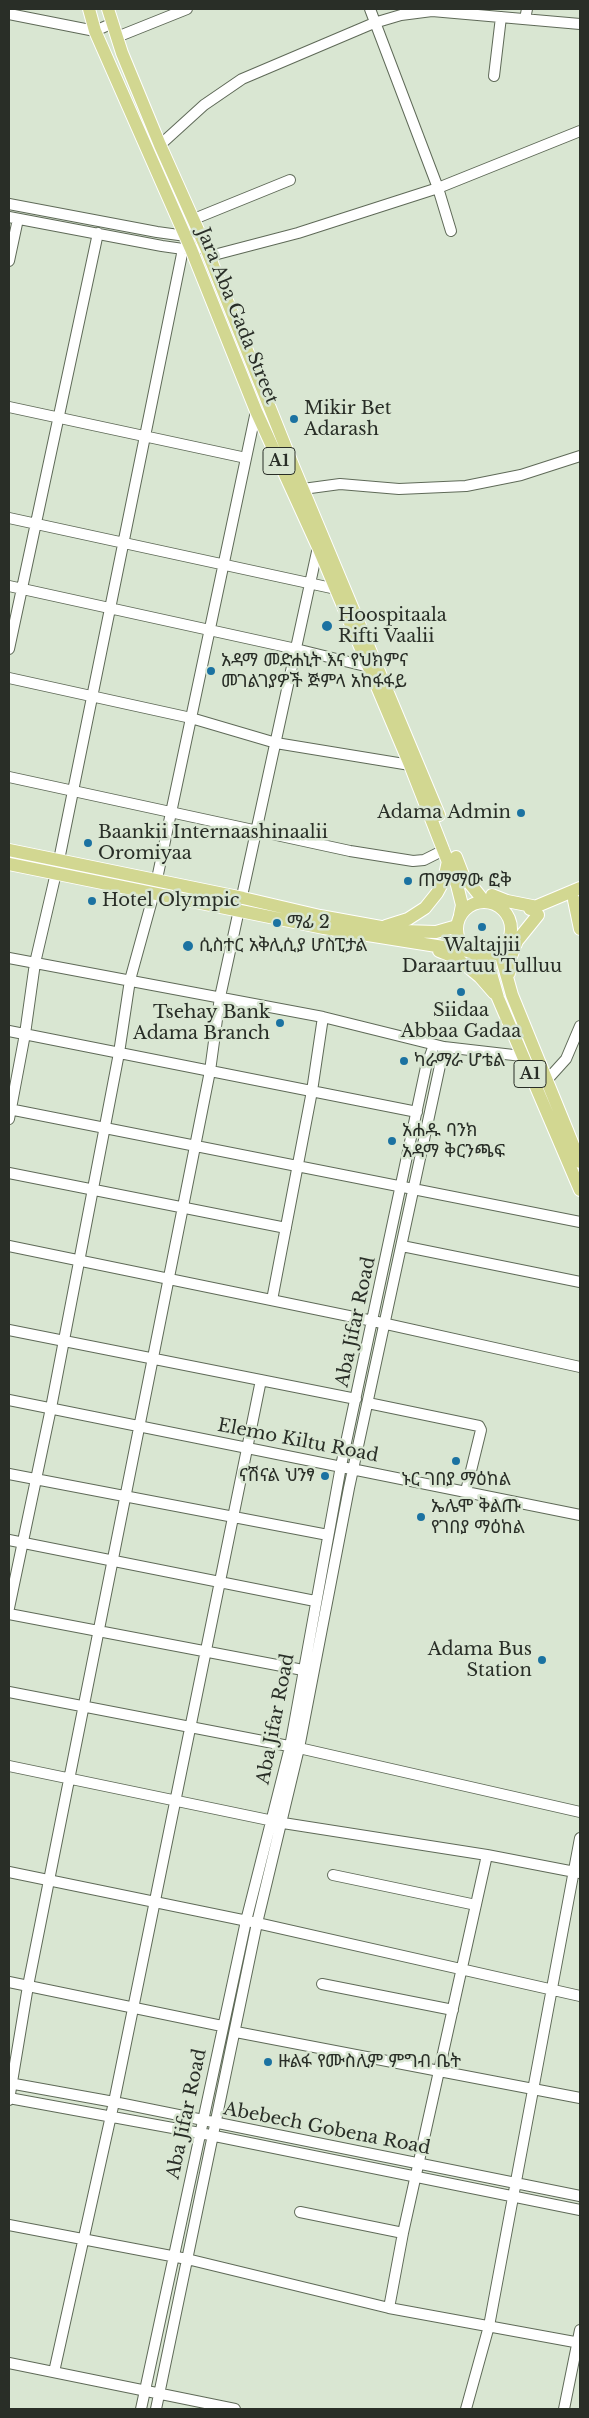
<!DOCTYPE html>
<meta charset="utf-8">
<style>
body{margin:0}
#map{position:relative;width:589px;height:2418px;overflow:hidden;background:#d9e6d2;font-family:"Libre Baskerville",serif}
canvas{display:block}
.frame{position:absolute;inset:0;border:10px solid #292e27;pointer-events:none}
</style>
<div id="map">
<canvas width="589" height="2418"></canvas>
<div class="frame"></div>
</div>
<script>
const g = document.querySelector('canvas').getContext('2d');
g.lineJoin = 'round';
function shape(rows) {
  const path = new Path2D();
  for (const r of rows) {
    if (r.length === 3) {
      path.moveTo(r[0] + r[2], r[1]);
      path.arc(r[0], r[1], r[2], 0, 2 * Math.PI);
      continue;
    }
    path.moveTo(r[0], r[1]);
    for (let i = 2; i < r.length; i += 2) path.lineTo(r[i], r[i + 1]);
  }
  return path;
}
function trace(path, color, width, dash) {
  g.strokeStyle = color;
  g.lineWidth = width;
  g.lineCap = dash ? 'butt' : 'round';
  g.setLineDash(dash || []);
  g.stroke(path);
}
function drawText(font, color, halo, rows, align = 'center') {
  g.font = font + ' "Libre Baskerville","Noto Sans Ethiopic",serif';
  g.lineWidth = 5;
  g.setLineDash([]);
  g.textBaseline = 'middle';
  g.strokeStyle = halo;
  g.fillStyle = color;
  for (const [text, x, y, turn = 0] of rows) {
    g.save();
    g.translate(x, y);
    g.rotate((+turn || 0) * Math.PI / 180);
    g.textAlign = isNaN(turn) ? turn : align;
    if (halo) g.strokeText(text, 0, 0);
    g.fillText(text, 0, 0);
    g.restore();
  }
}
const minor = shape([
 [370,9,438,188,451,231],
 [9,14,95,31,113,23],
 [525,19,527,9],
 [117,37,187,9],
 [494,76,501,17],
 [160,145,204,105,242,79,374,23,401,15,432,11,580,24],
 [9,204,157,232,186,236,201,235],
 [9,217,162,246,183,249,206,248],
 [194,219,290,180],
 [210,256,298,233,438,188,580,131],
 [9,261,18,219],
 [9,407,246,458],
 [303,489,340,484,399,489,466,486,521,475,580,456],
 [9,518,336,589],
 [9,586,296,649,369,667],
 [9,649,98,233],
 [9,678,191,718,276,743,410,765,415,763],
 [9,777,350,851,413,861,424,860,444,850],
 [9,958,323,1017,444,1047,522,1056],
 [9,1031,417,1112],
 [541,1084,547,1080,566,1059,580,1026],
 [9,1109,580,1222],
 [9,1119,25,1034,35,963,59,860,183,249],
 [9,1173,286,1228],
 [9,1246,373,1321,580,1367],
 [402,1246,580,1282],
 [272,1300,312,1091,323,1017],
 [9,1330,356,1399],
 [9,1400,580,1515],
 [368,1403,479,1426,481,1430,466,1491],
 [9,1474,328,1535],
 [9,1540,315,1601],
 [9,1608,51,1408,119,1053,130,980,154,893,256,411],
 [9,1614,303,1670],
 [9,1692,299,1748,580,1812],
 [9,1766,283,1823,487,1855,580,1873],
 [9,1872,257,1923,580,1996],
 [333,1875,476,1905],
 [9,1982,222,2026],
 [322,1984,453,2010],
 [236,2032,580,2098],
 [9,2083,114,2102,580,2196],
 [9,2098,200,2133,580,2210],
 [9,2100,28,1986,210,1071,220,997,318,547],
 [300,2212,403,2233],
 [9,2225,187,2259,389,2308,580,2343],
 [389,2308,403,2233,487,1855],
 [9,2363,235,2409],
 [54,2372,114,2102,261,1380],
 [141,2409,246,1921,290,1747,341,1466,426,1067,434,1045],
 [156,2409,257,1923,299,1748,349,1488,444,1047],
 [466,2409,489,2326,580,1838],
 [564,2409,580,2330]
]);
const major = shape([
 [89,9,95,31,191,249,256,411,318,547,410,765,457,885,462,905,460,915],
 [108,9,122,53,160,145,206,248,294,468,439,815],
 [9,850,243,898,320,916,403,931,436,932,457,926],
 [456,857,463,875,484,901],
 [9,864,324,928,468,951],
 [492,895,507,901,537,907],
 [574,900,580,929],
 [484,929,27],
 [530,909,580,888],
 [386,926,408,919,425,908,437,893,444,880,448,861],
 [439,951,454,957,468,967,480,977,494,993],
 [500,952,512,995,580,1162],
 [486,956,498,998,580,1190],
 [509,973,510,959,517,941,538,915]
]);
const markers = [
 [294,419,5,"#1b72a1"],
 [327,626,6,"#1b72a1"],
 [211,671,5,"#1b72a1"],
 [521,813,5,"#1b72a1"],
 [88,843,5,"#1b72a1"],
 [408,881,5,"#1b72a1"],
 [92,901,5,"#1b72a1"],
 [277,923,5,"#1b72a1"],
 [482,927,5,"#1b72a1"],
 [188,946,6,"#1b72a1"],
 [461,992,5,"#1b72a1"],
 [280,1023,5,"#1b72a1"],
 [404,1061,5,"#1b72a1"],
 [392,1141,5,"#1b72a1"],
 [456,1461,5,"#1b72a1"],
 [325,1476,5,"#1b72a1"],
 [421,1517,5,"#1b72a1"],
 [542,1660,5,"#1b72a1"],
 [268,2062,5,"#1b72a1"]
];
const shields = [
 [279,461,32],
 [530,1074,32]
];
const shieldNames = [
 ["A1",279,461],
 ["A1",530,1074]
];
const streetNames = [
 ["Jara Aba Gada Street",237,316,68],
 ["Aba Jifar Road",356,1322,-78],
 ["Elemo Kiltu Road",298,1441,11],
 ["Aba Jifar Road",276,1719,-79],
 ["Aba Jifar Road",187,2114,-78],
 ["Abebech Gobena Road",327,2129,11]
];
const poiNames = [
 ["Mikir Bet",304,409],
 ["Adarash",304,430],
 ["Hoospitaala",338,616],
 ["Rifti Vaalii",338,637],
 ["አዳማ መድሐኒት እና የህክምና",221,661],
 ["መገልገያዎች ጅምላ አከፋፋይ",221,682],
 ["Adama Admin",511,813,"right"],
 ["Baankii Internaashinaalii",98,833],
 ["Oromiyaa",98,854],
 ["ጠማማው ፎቅ",418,881],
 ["Hotel Olympic",102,901],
 ["ማፊ 2",287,923],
 ["ሲስተር አቅሊሲያ ሆስፒታል",199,946],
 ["Waltajjii",482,946,"center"],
 ["Daraartuu Tulluu",482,967,"center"],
 ["Siidaa",461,1011,"center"],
 ["Abbaa Gadaa",461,1032,"center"],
 ["Tsehay Bank",270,1013,"right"],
 ["Adama Branch",270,1034,"right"],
 ["ካራማራ ሆቴል",414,1061],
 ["አሐዱ ባንክ",402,1131],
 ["አዳማ ቅርንጫፍ",402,1152],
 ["ናሽናል ህንፃ",315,1476,"right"],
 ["ኑር ገበያ ማዕከል",456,1480,"center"],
 ["ኤሌሞ ቅልጡ",431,1507],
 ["የገበያ ማዕከል",431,1528],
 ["Adama Bus",532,1650,"right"],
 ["Station",532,1671,"right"],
 ["ዙልፋ የሙስሊም ምግብ ቤት",278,2062]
];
trace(minor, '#5f6a58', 12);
trace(major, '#fff', 14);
trace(minor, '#fff', 10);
trace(major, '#d2d791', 12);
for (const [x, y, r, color] of markers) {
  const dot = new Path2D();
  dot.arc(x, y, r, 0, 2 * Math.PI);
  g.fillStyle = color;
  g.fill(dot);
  trace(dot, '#d9e6d2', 2);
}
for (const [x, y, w] of shields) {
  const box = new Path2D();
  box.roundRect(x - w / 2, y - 13.5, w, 27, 4);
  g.fillStyle = '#d9e6d2';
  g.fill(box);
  trace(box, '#292e27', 1);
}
drawText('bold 16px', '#292e27', null, shieldNames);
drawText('18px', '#292e27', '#d9e6d2', streetNames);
drawText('18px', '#292e27', '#d9e6d2', poiNames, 'left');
</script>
